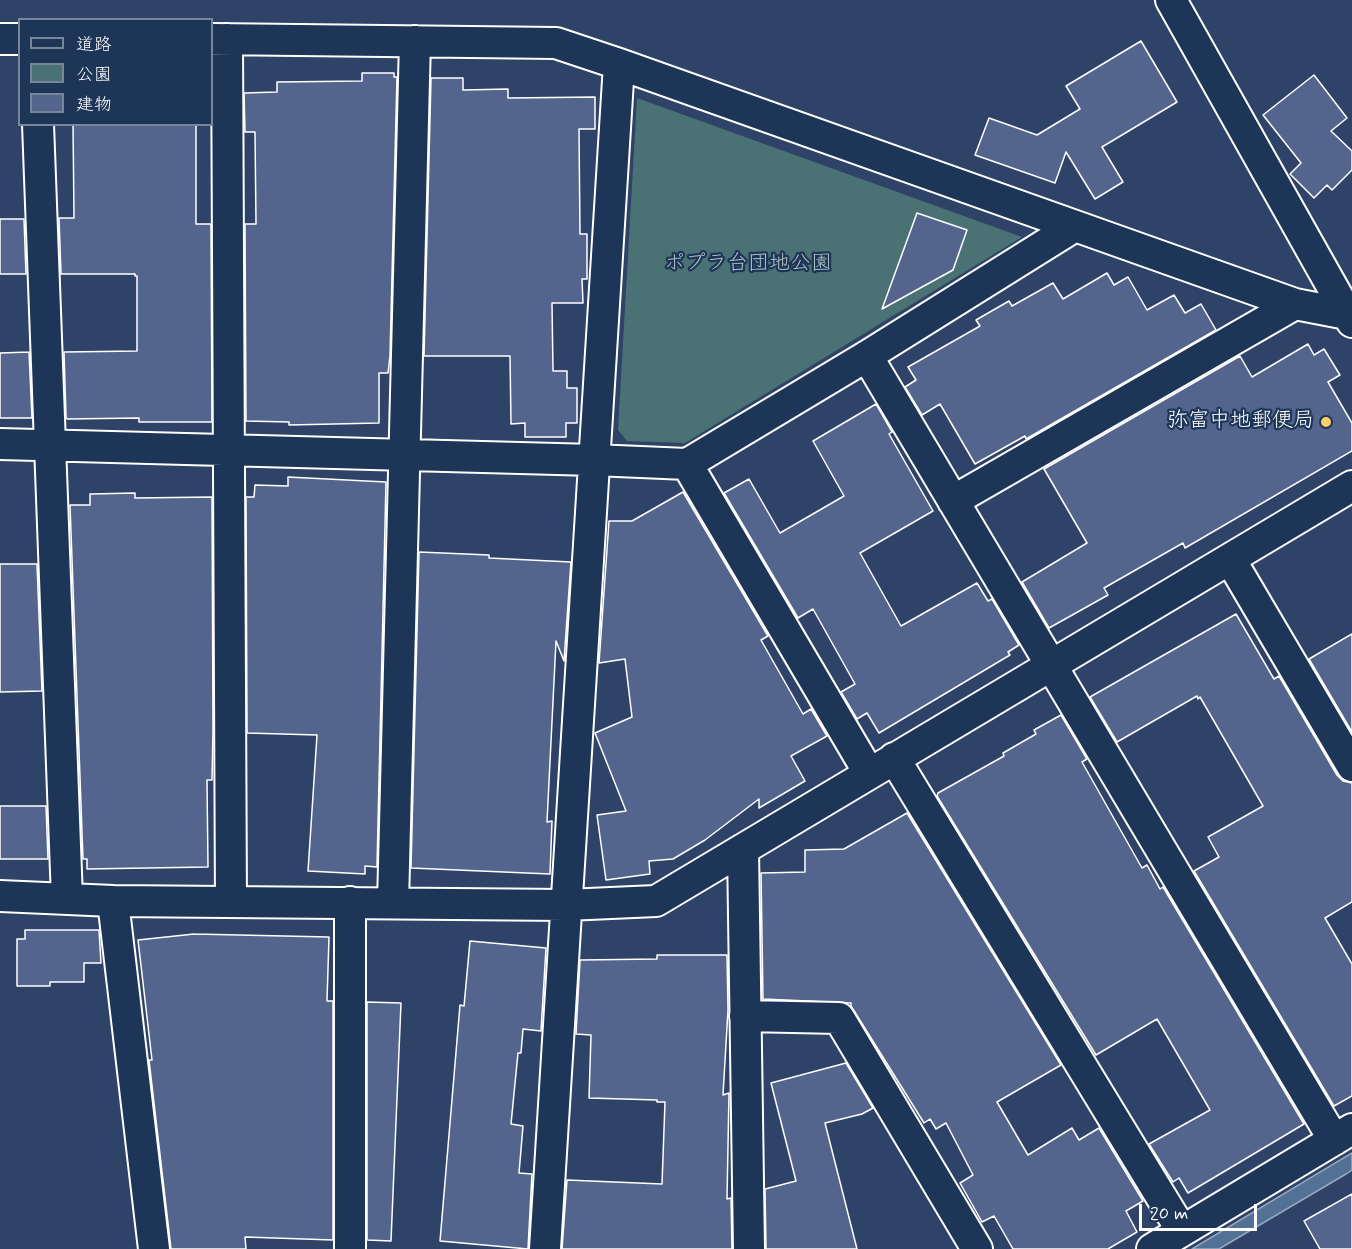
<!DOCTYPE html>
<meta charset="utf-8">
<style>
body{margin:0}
#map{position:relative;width:1352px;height:1249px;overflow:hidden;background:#2e4367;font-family:Mynerve,"Klee One",sans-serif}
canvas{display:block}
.legend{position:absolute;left:18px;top:18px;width:195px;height:108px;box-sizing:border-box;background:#1d3557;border:2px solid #77869a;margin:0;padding:8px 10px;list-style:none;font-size:18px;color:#fff}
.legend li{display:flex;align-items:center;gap:12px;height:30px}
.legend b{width:30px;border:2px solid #77869a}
.scale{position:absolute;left:1139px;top:1204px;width:118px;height:27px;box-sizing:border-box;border:3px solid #fff;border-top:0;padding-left:8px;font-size:18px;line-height:21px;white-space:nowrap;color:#fff;-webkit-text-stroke:4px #1d3557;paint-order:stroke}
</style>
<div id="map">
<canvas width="1352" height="1249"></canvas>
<ul class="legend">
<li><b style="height:8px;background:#1d3557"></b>道路</li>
<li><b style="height:16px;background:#4a7275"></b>公園</li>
<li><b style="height:16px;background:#54658d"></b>建物</li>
</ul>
<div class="scale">20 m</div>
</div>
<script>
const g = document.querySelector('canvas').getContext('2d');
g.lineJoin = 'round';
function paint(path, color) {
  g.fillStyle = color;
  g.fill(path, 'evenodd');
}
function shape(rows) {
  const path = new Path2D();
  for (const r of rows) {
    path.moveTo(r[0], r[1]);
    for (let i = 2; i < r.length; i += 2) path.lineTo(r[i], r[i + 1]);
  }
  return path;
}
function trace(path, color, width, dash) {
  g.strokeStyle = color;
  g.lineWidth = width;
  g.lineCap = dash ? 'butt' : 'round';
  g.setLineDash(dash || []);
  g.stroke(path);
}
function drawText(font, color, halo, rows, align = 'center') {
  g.font = font + ' Mynerve,"Klee One",sans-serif';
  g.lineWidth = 4.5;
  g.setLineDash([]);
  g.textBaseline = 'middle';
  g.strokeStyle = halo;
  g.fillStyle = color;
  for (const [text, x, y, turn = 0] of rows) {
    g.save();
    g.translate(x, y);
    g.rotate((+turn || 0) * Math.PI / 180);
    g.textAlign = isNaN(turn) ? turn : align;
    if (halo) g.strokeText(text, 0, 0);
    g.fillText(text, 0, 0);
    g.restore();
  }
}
const green = shape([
 [637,98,1022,237,685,443,627,441,618,430]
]);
const water = shape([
 [1352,1153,1352,1170,1346,1174,1219,1249,1192,1249,1352,1153]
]);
const building = shape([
 [1141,41,1177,102,1102,147,1123,182,1095,199,1066,152,1055,183,975,155,989,118,1037,135,1080,109,1066,86,1141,41],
 [362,73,394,73,394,77,397,77,390,356,388,373,379,373,379,423,289,425,289,422,246,421,245,224,256,224,255,132,245,132,244,93,277,92,277,82,362,81,362,73],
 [1314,75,1347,118,1331,131,1352,151,1352,170,1332,190,1327,185,1314,198,1290,174,1301,163,1263,115,1314,75],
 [431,78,463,78,463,90,508,89,508,98,595,97,595,129,579,129,580,234,587,234,587,279,582,279,583,303,552,303,553,371,567,371,567,388,577,388,577,423,566,423,566,437,525,437,525,423,511,424,510,356,424,356,431,78],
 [73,124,196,124,196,224,211,224,212,422,139,422,139,418,67,419,66,417,64,352,137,351,137,276,135,276,135,274,61,274,59,218,74,218,73,124],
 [917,213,967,230,953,270,882,309,917,213],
 [0,219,24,219,26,274,0,274,0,219],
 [1107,273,1114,285,1128,277,1147,310,1174,295,1185,313,1201,304,1216,330,1026,439,1025,436,975,464,940,404,922,415,905,387,916,380,908,367,980,326,976,320,1009,301,1012,306,1053,283,1063,299,1107,273],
 [1308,344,1314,355,1324,349,1340,375,1328,382,1352,423,1352,451,1185,548,1183,543,1104,588,1108,595,1049,628,1022,582,1087,543,1044,469,1240,356,1252,377,1308,344],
 [29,352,32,418,0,418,0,353,29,352],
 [876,404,892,432,889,434,933,511,860,553,901,626,977,583,988,601,992,599,1019,645,1008,652,1010,655,879,733,867,713,857,719,841,692,855,684,813,609,798,618,724,493,749,479,780,533,844,496,813,441,876,404],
 [288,477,386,482,377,867,365,866,365,874,308,871,317,735,247,733,246,497,254,497,255,485,288,486,288,477],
 [683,492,768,636,761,640,803,714,811,709,827,736,791,756,805,781,759,808,759,799,705,840,673,859,649,861,650,874,606,880,597,815,626,811,595,733,632,717,625,659,599,663,609,521,632,521,683,492],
 [135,493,135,498,212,497,213,731,212,780,207,780,208,867,87,869,87,859,83,859,70,505,90,505,90,494,135,493],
 [419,552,489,555,489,558,571,562,564,661,556,641,547,822,552,821,550,874,411,868,419,552],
 [0,564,37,564,42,691,0,692,0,564],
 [1236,614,1274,679,1279,676,1337,775,1343,781,1352,783,1352,902,1325,918,1352,964,1352,1096,1334,1106,1194,871,1219,857,1208,837,1263,806,1200,697,1198,699,1197,696,1117,742,1090,697,1236,614],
 [1352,634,1352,732,1309,659,1352,634],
 [1061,715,1087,759,1082,762,1142,868,1147,865,1160,889,1163,887,1304,1124,1188,1193,1179,1178,1173,1182,1149,1144,1210,1110,1157,1019,1096,1055,937,796,938,793,1004,756,1003,753,1036,734,1034,730,1061,715],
 [0,806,46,806,48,859,0,859,0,806],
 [907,813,1061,1065,997,1102,1028,1155,1072,1128,1079,1140,1099,1128,1143,1201,1126,1211,1137,1232,1108,1249,1013,1249,994,1216,982,1222,960,1183,973,1175,946,1123,936,1129,930,1119,924,1123,851,1006,851,1003,763,999,761,873,805,872,805,850,844,849,907,813],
 [25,930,99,930,101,963,84,963,84,982,50,982,50,986,17,986,17,939,25,939,25,930],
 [194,934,329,937,327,1001,333,1001,333,1240,245,1237,246,1249,171,1249,149,1060,152,1060,138,940,194,934],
 [470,941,546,948,541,1031,523,1029,521,1053,518,1053,511,1124,523,1126,519,1173,532,1174,528,1249,440,1241,460,1005,464,1006,470,941],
 [657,955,727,955,728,1010,723,1095,729,1093,727,1199,731,1198,732,1249,562,1249,567,1180,662,1184,665,1102,657,1102,657,1100,589,1098,591,1035,576,1034,580,960,657,959,657,955],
 [367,1002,401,1003,391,1241,367,1240,367,1002],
 [846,1063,873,1108,862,1114,825,1123,857,1249,766,1249,765,1189,796,1181,771,1083,846,1063],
 [1352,1194,1352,1249,1320,1249,1304,1221,1352,1194]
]);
const minor = shape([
 [1171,0,1352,322],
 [0,39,20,39],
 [212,39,556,43,619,64,1295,304,1352,315],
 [227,39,231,902],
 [38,124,67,899],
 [867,356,1334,1140],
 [0,444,594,460,687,464,867,356,1075,226],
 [687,464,869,773],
 [953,501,1295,304],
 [1230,559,1352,766],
 [894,758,1182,1231],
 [743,849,749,1249],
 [0,896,113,901,154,1249],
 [113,901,566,905,656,901,1352,486],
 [393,903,415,41],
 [745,1016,839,1018,977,1249],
 [350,1249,350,902],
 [545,1249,619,64],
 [1152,1249,1352,1129]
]);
const markers = [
 [1326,422,6,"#ffd166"]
];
const parkNames = [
 ["ポプラ台団地公園",748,265]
];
const poiNames = [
 ["弥富中地郵便局",1314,422]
];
paint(green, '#4a7275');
paint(water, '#527194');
trace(water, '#97aabf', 1.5);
paint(building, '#54658d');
trace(building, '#fff', 1.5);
trace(minor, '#fff', 34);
trace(minor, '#1d3557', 30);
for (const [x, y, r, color] of markers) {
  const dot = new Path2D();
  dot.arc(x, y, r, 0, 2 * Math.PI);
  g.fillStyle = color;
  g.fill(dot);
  trace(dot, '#1d3557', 2);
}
drawText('21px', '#aec0c1', '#1d3557', parkNames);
drawText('21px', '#fff', '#1d3557', poiNames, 'right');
</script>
